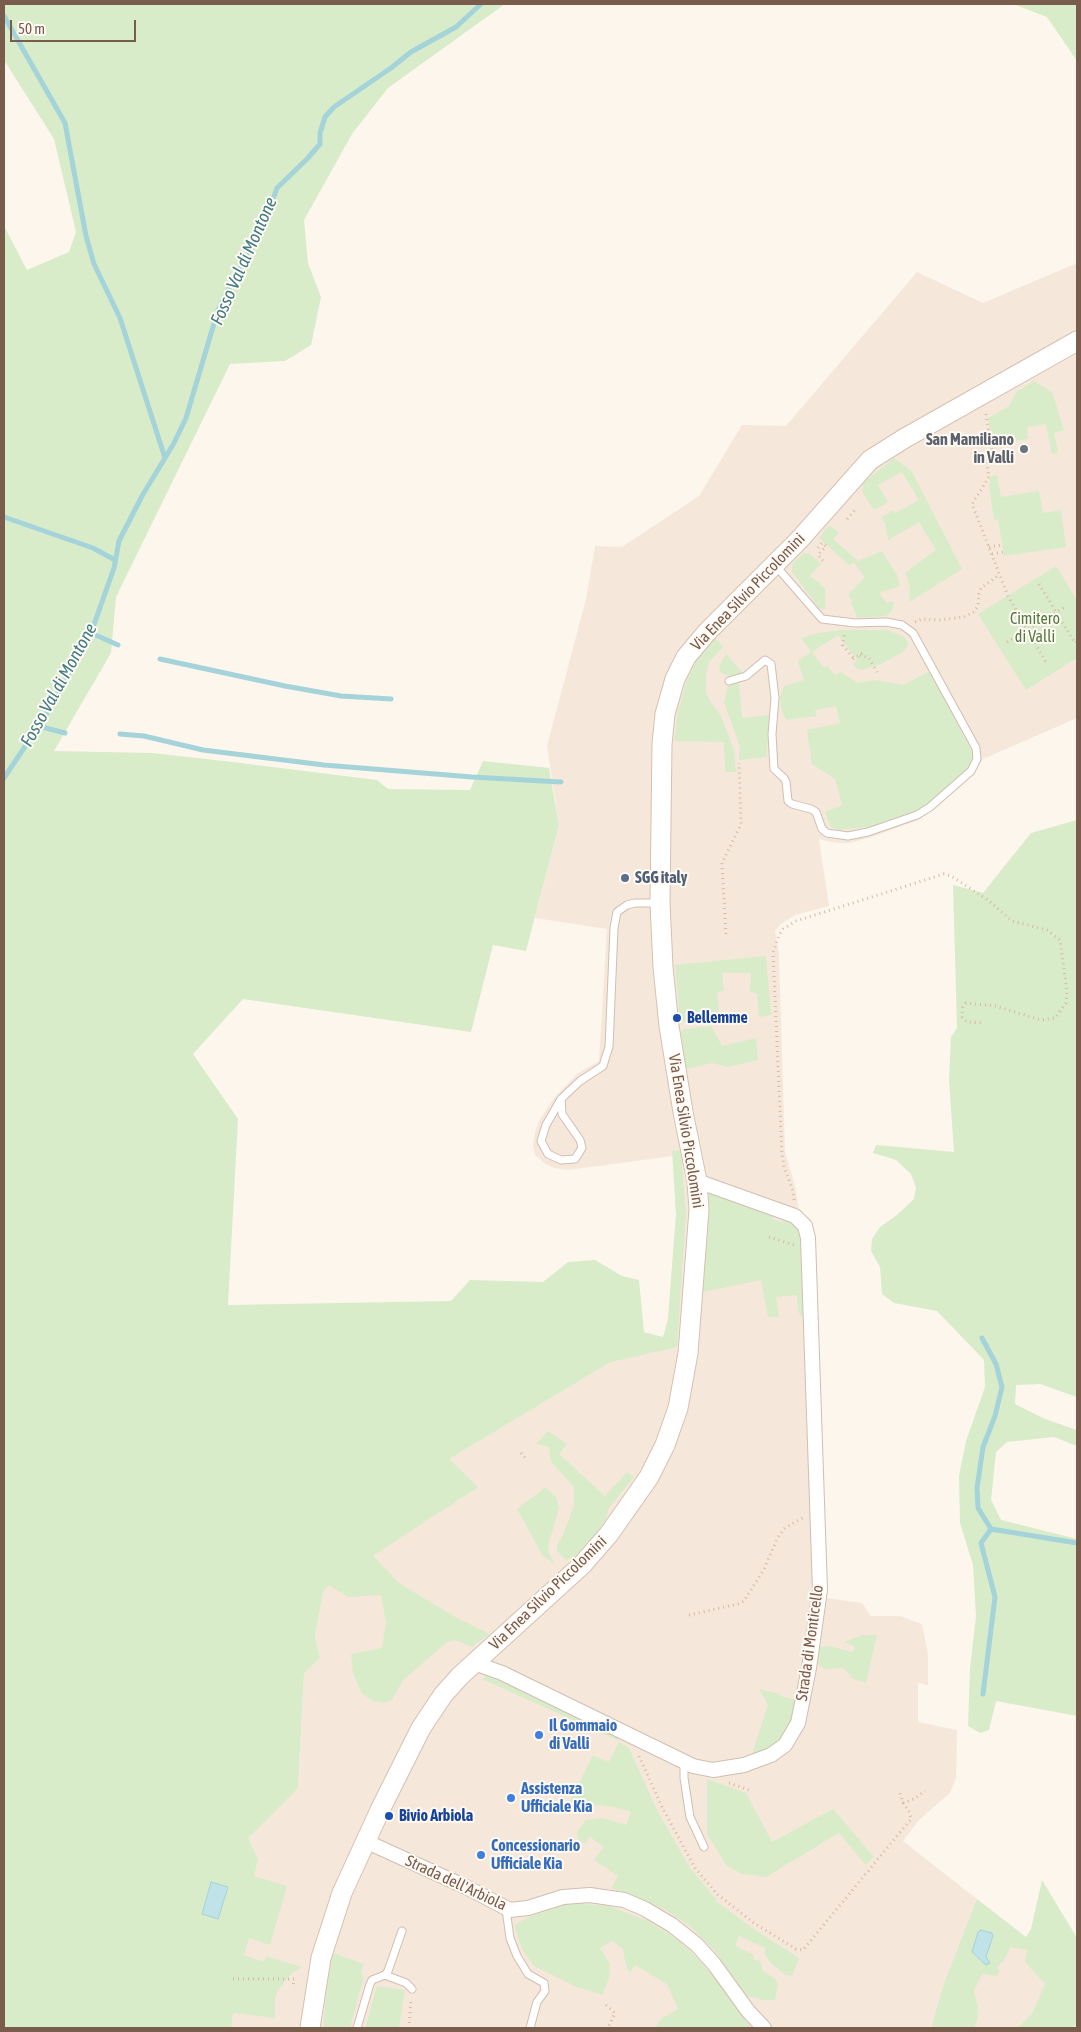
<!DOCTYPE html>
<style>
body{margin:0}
#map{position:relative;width:1081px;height:2032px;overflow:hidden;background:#fdf6ec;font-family:"Asap Condensed",sans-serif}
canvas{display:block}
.frame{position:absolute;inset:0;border:5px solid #7a5c4d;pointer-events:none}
.scale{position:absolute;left:10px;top:20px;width:126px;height:22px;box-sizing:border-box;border:2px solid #7a5c4d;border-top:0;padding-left:6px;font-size:15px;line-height:18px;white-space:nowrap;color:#7a5c4d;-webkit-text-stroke:4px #fffaf3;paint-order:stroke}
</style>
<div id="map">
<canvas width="1081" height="2032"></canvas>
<div class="frame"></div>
<div class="scale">50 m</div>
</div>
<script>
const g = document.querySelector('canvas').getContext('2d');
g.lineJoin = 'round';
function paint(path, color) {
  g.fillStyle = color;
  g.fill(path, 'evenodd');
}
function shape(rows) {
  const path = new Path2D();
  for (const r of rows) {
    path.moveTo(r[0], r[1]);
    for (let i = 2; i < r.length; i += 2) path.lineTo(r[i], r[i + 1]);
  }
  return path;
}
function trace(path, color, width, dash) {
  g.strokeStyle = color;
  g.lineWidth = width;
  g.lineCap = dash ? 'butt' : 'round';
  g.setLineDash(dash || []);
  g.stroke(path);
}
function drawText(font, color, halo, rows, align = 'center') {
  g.font = font + ' "Asap Condensed",sans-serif';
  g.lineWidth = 4;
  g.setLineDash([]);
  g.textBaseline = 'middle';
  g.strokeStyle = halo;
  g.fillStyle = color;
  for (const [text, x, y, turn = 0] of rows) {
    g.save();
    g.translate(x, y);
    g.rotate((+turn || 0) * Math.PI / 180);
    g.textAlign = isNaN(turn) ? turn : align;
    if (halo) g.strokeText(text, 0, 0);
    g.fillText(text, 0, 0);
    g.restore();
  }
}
const residential = shape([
 [1077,263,1077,718,983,759,974,772,921,819,872,837,850,843,836,843,819,839,829,906,795,915,781,924,775,931,779,954,785,1151,796,1190,818,1349,826,1598,862,1603,871,1616,900,1616,922,1624,928,1654,928,1685,918,1683,918,1722,957,1730,956,1778,950,1793,919,1820,903,1841,1025,1937,1077,2010,1077,2028,157,2028,202,1824,298,1788,304,1674,320,1658,315,1636,323,1593,358,1547,448,1459,611,1362,664,1337,668,1319,676,1214,673,1156,568,1170,554,1168,544,1163,535,1155,533,1146,535,1133,539,1121,554,1098,577,1074,599,1061,607,929,535,918,559,825,547,746,586,599,595,546,622,547,699,496,742,425,786,426,917,272,983,303]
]);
const green = shape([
 [4,4,505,4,388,88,352,134,304,220,308,263,321,297,311,345,285,361,230,364,116,597,111,653,54,751,152,753,224,761,377,780,388,789,470,790,483,761,549,768,559,825,526,951,493,945,471,1032,243,999,193,1054,238,1119,228,1305,451,1301,470,1280,543,1282,568,1262,595,1260,622,1276,639,1280,644,1332,663,1337,668,1319,676,1214,672,1151,681,1150,686,1214,677,1347,611,1362,449,1459,478,1487,373,1556,399,1583,457,1618,489,1634,472,1647,455,1640,446,1643,403,1680,392,1700,384,1703,373,1701,362,1694,353,1673,351,1654,382,1648,386,1623,381,1595,348,1597,329,1585,323,1593,315,1636,320,1658,304,1674,298,1788,248,1838,258,1859,254,1876,287,1886,270,1945,249,1938,244,1955,264,1962,266,1956,302,1967,292,1973,278,1990,275,1999,275,2018,233,2013,231,2028,4,2028,4,226,27,270,69,252,76,232,54,139,4,60],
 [1013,4,1077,4,1077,61,1047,17],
 [1034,381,1052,392,1064,430,1054,433,1058,452,1052,454,1046,424,1027,427,1028,439,996,444,993,439,988,418,1009,406,1017,391],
 [894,458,912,472,962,569,911,601,909,602,910,586,905,573,936,550,919,522,888,540,885,523,881,518,893,510,895,513,919,500,902,472,878,485,888,502,874,510,862,492,863,483],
 [997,475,1001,497,1039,491,1043,513,1061,510,1066,547,1004,556,998,519,994,520,989,485,991,476],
 [829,525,839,533,833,539,858,561,882,551,897,575,900,586,879,593,886,602,894,602,892,611,886,616,857,618,851,602,853,602,848,595,865,577,854,563,849,565,819,538],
 [804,553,810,554,821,564,810,576,825,588,825,609,819,608,792,572,792,564],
 [1056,566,1077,600,1077,658,1026,690,978,614],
 [843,630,887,630,903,636,907,641,908,645,903,652,881,664,862,670,856,668,853,664,857,660,838,635,812,652,824,668,827,666,835,675,841,672,857,683,876,680,903,685,930,671,971,750,973,760,970,766,928,804,916,811,873,826,839,830,831,827,825,812,842,805,835,779,812,764,807,730,840,723,836,706,815,710,816,716,786,720,781,709,780,698,784,686,804,680,798,661,811,652,801,638,818,633],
 [715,638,723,647,709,662,706,674,706,693,712,704,721,716,734,750,736,772,725,772,724,742,674,741,678,713,686,683,696,661],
 [726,654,744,674,731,677,720,672,719,666],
 [739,683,742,718,769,715,767,757,739,760,740,747,724,702,728,686],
 [1077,820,1077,1397,1040,1384,1016,1385,1015,1404,1045,1419,1077,1430,1077,1446,1054,1437,1007,1442,996,1452,991,1500,1001,1520,1077,1539,1077,1716,996,1701,989,1730,980,1733,968,1726,970,1668,976,1616,973,1565,960,1523,959,1476,966,1441,985,1387,984,1360,937,1311,894,1303,882,1294,880,1267,871,1251,872,1239,880,1227,897,1215,914,1199,916,1188,911,1174,896,1160,873,1153,876,1145,954,1152,949,1080,951,1037,957,1028,953,885,983,893,1031,833],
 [766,956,771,1015,759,1017,757,993,750,992,751,973,722,973,724,991,717,992,719,1009,711,1019,685,1022,680,1020,675,965],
 [711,1026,722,1046,756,1038,758,1060,728,1067,712,1063,686,1069,681,1032,685,1028,686,1029],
 [709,1190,773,1214,772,1219,782,1222,786,1217,801,1226,806,1317,801,1316,798,1311,797,1295,776,1297,779,1317,768,1317,761,1280,703,1292],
 [548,1431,567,1444,559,1454,605,1496,627,1472,634,1477,609,1508,606,1519,595,1535,573,1558,566,1560,557,1551,557,1545,563,1535,574,1505,574,1487,551,1462,549,1447,536,1444],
 [546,1487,556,1497,559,1508,549,1542,548,1551,554,1563,543,1556,517,1509],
 [863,1635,877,1635,866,1683,853,1679,846,1670,841,1668,825,1669,820,1666,817,1662,816,1657,820,1647,830,1646,852,1652,855,1649,854,1646,844,1642],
 [486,1676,492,1676,622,1738,617,1740,482,1679],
 [759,1689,780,1694,780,1696,795,1700,795,1705,792,1722,779,1742,768,1749,752,1754,768,1705],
 [619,1742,629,1748,658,1812,690,1868,716,1899,716,1901,752,1928,799,1958,792,1976,784,1974,772,1964,765,1955,765,1948,739,1936,735,1946,754,1955,753,1959,760,1961,763,1971,774,1978,778,1984,775,2000,763,2000,747,1996,714,1950,690,1926,664,1909,611,1888,618,1876,594,1860,604,1847,590,1837,585,1844,578,1839,577,1832,586,1820,603,1818,626,1825,631,1812,614,1807,598,1805,565,1812,593,1755,609,1762],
 [707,1779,746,1793,772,1842,833,1809,874,1857,866,1865,839,1833,766,1877,743,1874,727,1866,707,1834],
 [1042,1880,1077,1938,1077,2024,1072,2028,1018,2028,1033,2012,1045,1984,1025,1962,1027,1950,1010,1947,1007,1955,997,1968,1000,1971,996,1976,982,1974,974,1991,978,2008,977,2021,974,2028,931,2028,944,1984,977,1899,1026,1937,1031,1929],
 [570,1903,609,1906,648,1921,677,1939,699,1960,718,1982,751,2028,655,2028,661,2019,678,2009,667,1984,635,1965,630,1973,625,1962,623,1949,612,1941,600,1948,610,1964,609,1978,602,1995,577,1987,534,1966,522,1949,514,1925,529,1917],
 [333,1953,364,1964,361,1973,364,1976,350,2028,323,2028,327,1988],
 [377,1986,405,1990,399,2028,365,2028]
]);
const water = shape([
 [211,1882,228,1887,218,1919,202,1914,211,1882],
 [981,1930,992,1933,993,1936,986,1957,990,1963,986,1965,972,1952,978,1932,981,1930]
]);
const stream = shape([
 [4,16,65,123,86,236,94,264,120,318,165,458],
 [4,517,93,548,115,560],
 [91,633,118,645],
 [160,659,285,686,341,696,391,699],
 [38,726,65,733],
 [120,734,144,736,203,750,324,765,472,777,561,782],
 [4,778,44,718,91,633,114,568,119,541,142,496,174,443,186,418,218,310,230,286,261,232,277,188,307,159,320,144,320,133,325,117,334,107,391,68,411,52,456,27,481,4],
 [982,1338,996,1364,1002,1387,995,1416,983,1447,977,1488,978,1508,991,1529,1077,1543],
 [983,1694,995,1597,981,1543,991,1529]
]);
const path = shape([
 [986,414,993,457,986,458,989,477,972,504,1008,596,1047,664],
 [847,519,857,508],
 [989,547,1002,545],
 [818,548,822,543,826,546,818,555,823,561],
 [992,554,1003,552],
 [1039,584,1075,643,1077,642],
 [915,622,922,619,939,620,964,617,974,612,978,606,979,594,981,588,999,575],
 [1007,642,1065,607],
 [843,645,854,659],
 [842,646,845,633],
 [860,655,869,658,877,672],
 [853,659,864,652],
 [726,934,722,863,741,824,739,763],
 [794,1200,793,1191,784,1167,782,1154,773,953,779,935,783,929,796,921,944,874,951,876,988,900,1012,921,1047,930,1060,940,1067,992,1066,1003,1055,1018,1041,1020,995,1006,966,1003,963,1007,962,1017,967,1022,984,1023],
 [769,1237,794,1245],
 [521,1453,527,1460],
 [689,1615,738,1604,744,1601,763,1571,778,1537,785,1528,804,1517],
 [639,1756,663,1809,695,1868,717,1894,754,1923,796,1949,803,1950,911,1819,910,1813,903,1803,900,1793],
 [729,1783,752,1791],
 [903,1803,914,1799,925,1791],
 [233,1979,294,1979,293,1988],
 [606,2005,615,2013,608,2028],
 [409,2028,411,1999]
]);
const service = shape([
 [729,681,746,676,765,660,771,664,775,698,772,734,774,769,784,778,786,782,788,801,792,804,811,809,816,812,822,829,827,833,848,836,868,832,917,815,930,807,971,771,977,759,976,748,913,633,902,625,886,622,855,623,822,619,775,565],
 [561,1099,562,1114,580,1140,582,1148,575,1159,561,1160,548,1154,541,1141,546,1125,561,1099,580,1081,603,1066,606,1056,609,1047,614,928,617,912,627,905,635,903,659,903],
 [684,1762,684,1778,690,1817,704,1847],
 [506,1909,510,1938,517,1956,528,1974,544,1983,545,1991,537,2002,530,2028],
 [385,1975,406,1983,412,1989],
 [357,2028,370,1984,372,1980,385,1975,388,1971,402,1931]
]);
const minor = shape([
 [474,1663,502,1673,693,1766,713,1770,744,1765,771,1755,785,1745,798,1723,809,1668,820,1590,808,1238,805,1226,795,1216,697,1181],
 [365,1841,466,1887,510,1910,528,1908,563,1897,590,1895,624,1900,645,1909,672,1925,697,1945,714,1964,748,2011,764,2028]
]);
const secondary = shape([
 [310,2028,321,1958,342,1893,380,1810,421,1728,443,1695,460,1676,582,1565,609,1534,649,1477,665,1445,678,1408,688,1353,699,1210,697,1181,683,1112,669,1026,663,967,660,903,662,744,665,714,675,679,686,657,707,632,800,539,870,460,905,438,1077,341]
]);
const markers = [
 [1024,449,5,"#6b7280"],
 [625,878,5,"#5c6f8a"],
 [677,1018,5,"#1a4fb4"],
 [539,1735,5,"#3f7fe0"],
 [511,1798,5,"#3f7fe0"],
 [389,1816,5,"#1a4fb4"],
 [481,1855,5,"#3f7fe0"]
];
const worshipNames = [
 ["San Mamiliano",1014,440],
 ["in Valli",1014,458]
];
const streetNames = [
 ["Via Enea Silvio Piccolomini",748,592,-46],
 ["Via Enea Silvio Piccolomini",686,1131,81],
 ["Via Enea Silvio Piccolomini",548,1593,-44],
 ["Strada di Monticello",810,1643,-82],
 ["Strada dell'Arbiola",456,1883,25]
];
const parkNames = [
 ["Cimitero",1035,619],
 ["di Valli",1035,637]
];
const serviceNames = [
 ["SGG italy",635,878]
];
const transitNames = [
 ["Bellemme",687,1018],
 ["Bivio Arbiola",399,1816]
];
const shopNames = [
 ["Il Gommaio",549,1726],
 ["di Valli",549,1744],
 ["Assistenza",521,1789],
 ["Ufficiale Kia",521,1807],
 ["Concessionario",491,1846],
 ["Ufficiale Kia",491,1864]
];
const waterNames = [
 ["Fosso Val di Montone",244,261,-66],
 ["Fosso Val di Montone",59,685,-61]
];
paint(residential, '#f5e8da');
paint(green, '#d8ecc9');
paint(water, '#bfe3e8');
trace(water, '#a5d3da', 1);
trace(stream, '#a5d3da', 5);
trace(service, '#d1beb0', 9);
trace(minor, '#d1beb0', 16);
trace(secondary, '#d6c0b0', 21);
trace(path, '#d9b8a5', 3, [1, 4]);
trace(service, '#fff', 7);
trace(minor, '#fff', 14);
trace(secondary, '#fff', 19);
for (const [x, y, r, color] of markers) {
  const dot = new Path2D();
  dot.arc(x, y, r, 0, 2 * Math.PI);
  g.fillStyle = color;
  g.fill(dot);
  trace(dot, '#fffaf3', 2);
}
drawText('bold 16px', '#5b616d', '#fffaf3', worshipNames, 'right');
drawText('16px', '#7a5c4d', '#fffaf3', streetNames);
drawText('16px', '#537a41', '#fffaf3', parkNames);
drawText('bold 16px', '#4e5e75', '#fffaf3', serviceNames, 'left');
drawText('bold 16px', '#164399', '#fffaf3', transitNames, 'left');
drawText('bold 16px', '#366cbe', '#fffaf3', shopNames, 'left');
drawText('italic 18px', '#437c86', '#fffaf3', waterNames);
</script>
